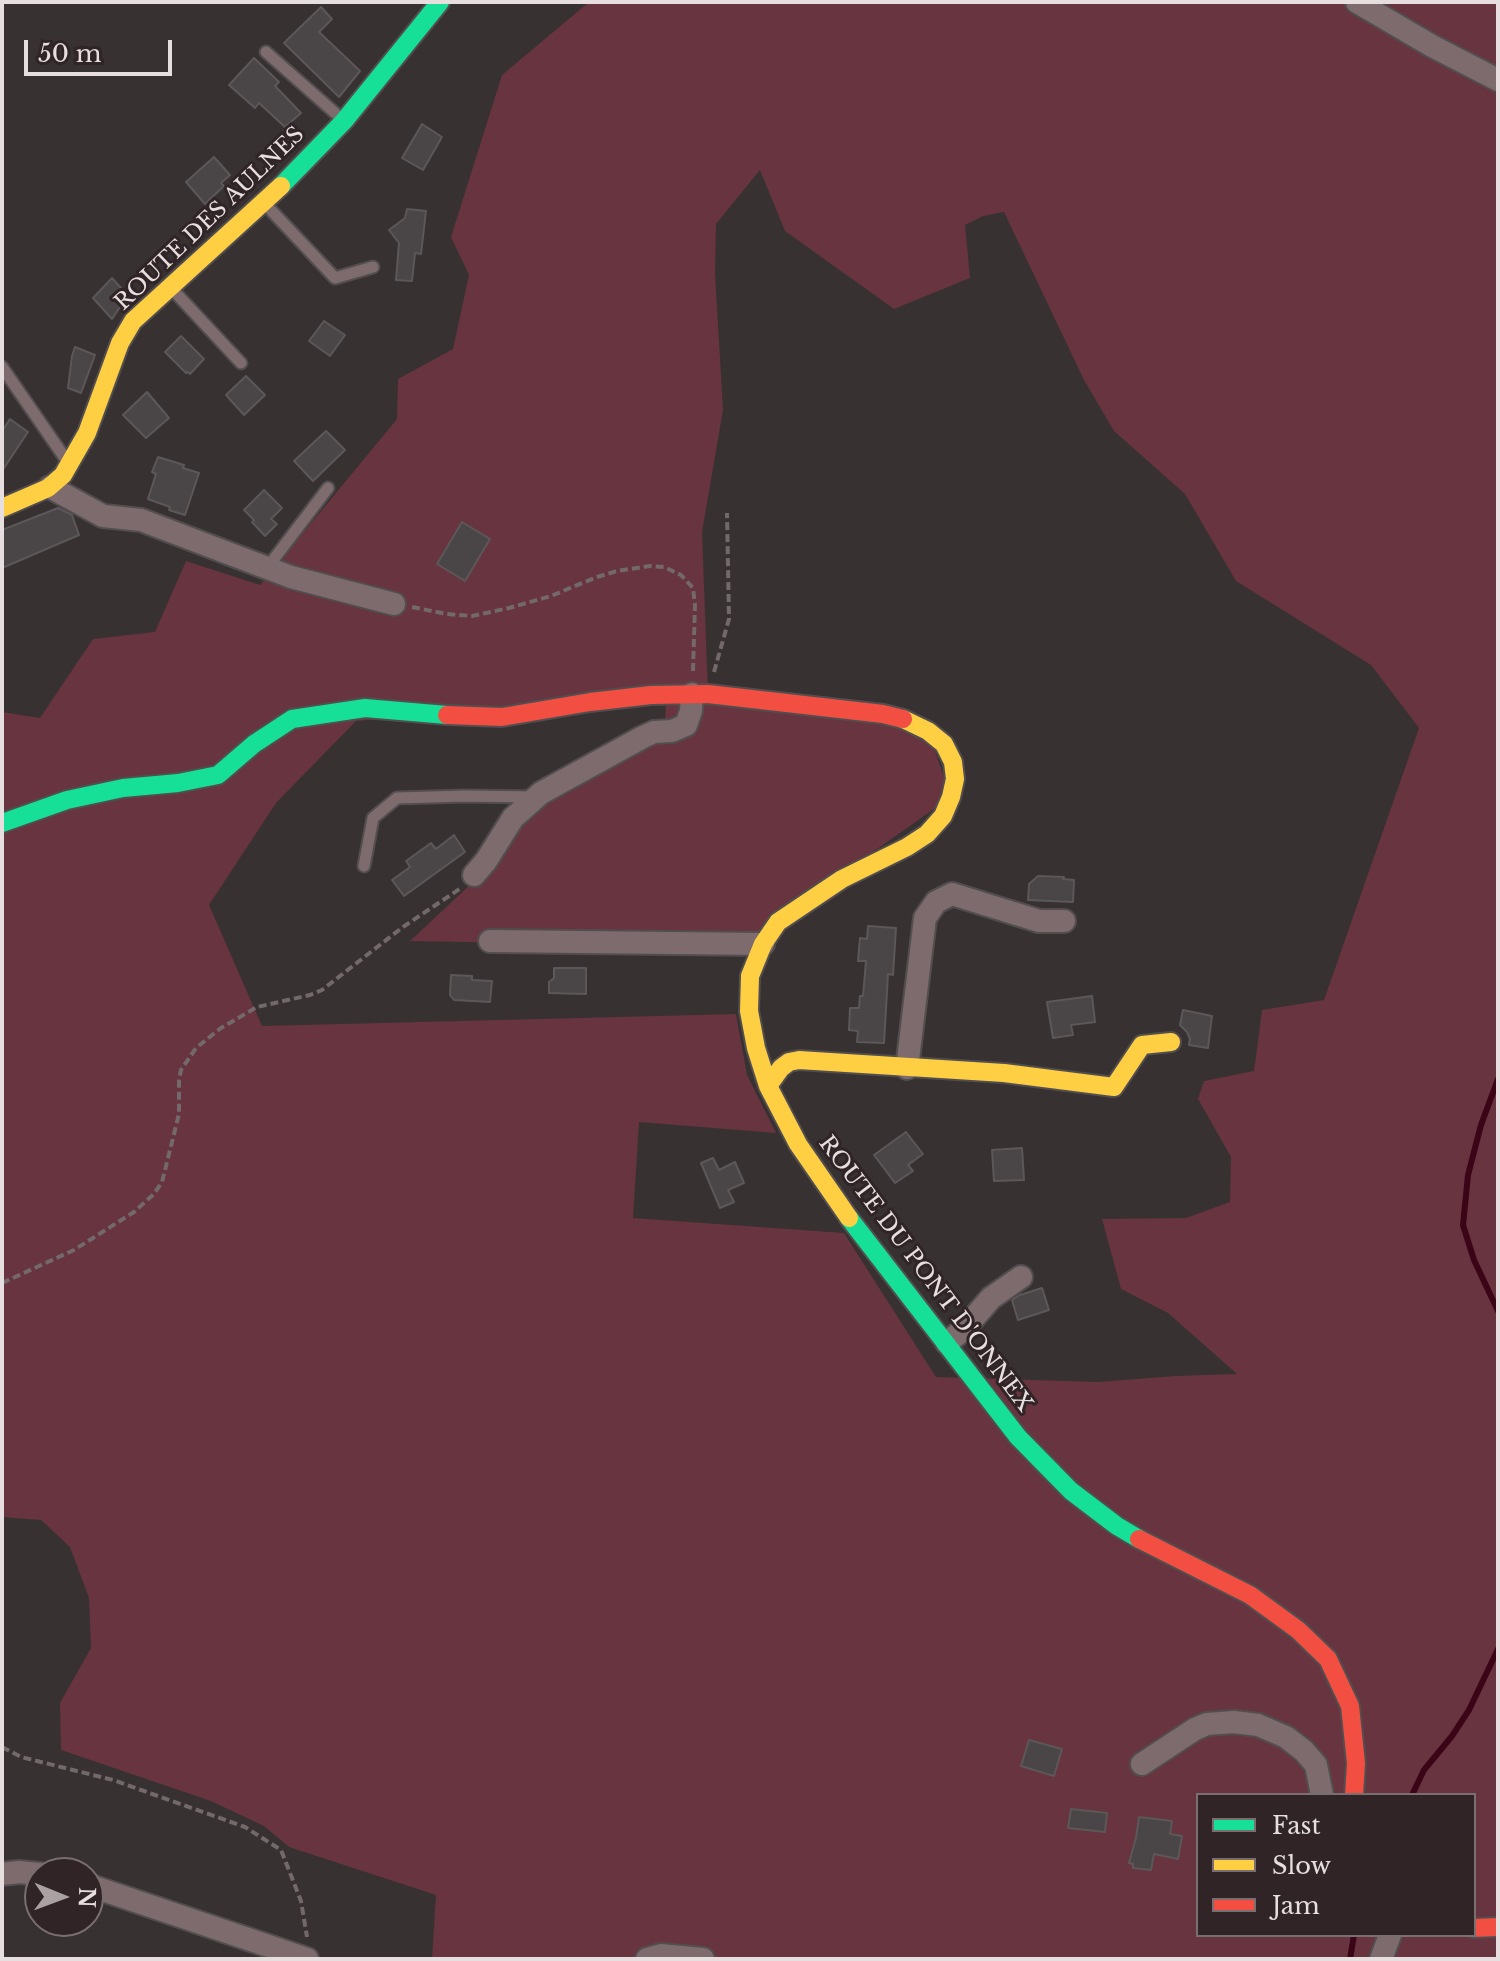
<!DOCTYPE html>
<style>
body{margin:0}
#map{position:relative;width:1500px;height:1961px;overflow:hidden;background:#373132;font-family:"Libre Baskerville",serif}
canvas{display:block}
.frame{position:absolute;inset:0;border:4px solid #e6dedf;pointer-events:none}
.legend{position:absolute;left:1196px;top:1793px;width:280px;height:144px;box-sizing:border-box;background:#302426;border:2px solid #796e70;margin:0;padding:10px 14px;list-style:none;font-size:24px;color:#e6dedf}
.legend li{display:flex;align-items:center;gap:16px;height:40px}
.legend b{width:40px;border:2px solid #796e70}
.north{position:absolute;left:24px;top:1857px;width:80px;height:80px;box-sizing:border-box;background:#302426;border:2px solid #796e70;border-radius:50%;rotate:91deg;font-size:22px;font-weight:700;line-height:32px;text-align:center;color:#e6dedf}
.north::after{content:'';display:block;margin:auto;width:28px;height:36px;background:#a9a1a2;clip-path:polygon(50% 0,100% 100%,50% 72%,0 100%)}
.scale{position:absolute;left:24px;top:40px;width:148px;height:36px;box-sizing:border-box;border:4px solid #e6dedf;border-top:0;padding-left:10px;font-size:24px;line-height:28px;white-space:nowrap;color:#e6dedf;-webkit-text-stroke:6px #302426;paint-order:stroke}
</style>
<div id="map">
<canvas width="1500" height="1961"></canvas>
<div class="frame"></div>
<ul class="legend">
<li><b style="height:10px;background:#16e098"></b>Fast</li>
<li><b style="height:10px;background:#ffcf43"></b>Slow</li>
<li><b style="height:10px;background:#f24e42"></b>Jam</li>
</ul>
<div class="north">N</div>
<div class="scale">50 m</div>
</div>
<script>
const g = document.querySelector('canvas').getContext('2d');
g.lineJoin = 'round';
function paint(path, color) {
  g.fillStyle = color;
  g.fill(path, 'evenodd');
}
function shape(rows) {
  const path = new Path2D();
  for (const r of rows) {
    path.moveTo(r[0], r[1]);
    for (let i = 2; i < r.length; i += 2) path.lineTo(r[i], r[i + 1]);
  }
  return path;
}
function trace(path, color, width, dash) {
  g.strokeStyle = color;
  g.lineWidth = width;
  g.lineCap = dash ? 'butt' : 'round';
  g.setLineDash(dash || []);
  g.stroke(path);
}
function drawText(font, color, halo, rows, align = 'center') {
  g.font = font + ' "Libre Baskerville",serif';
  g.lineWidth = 6;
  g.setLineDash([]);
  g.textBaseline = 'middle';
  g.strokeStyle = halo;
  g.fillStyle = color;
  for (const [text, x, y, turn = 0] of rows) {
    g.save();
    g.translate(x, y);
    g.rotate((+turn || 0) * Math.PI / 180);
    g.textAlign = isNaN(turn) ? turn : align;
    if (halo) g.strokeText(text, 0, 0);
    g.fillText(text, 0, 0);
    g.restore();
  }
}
const green = shape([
 [589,2,1498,2,1498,1959,432,1959,436,1895,289,1847,264,1826,211,1801,61,1750,60,1703,91,1648,89,1598,70,1547,41,1520,2,1517,2,712,40,718,93,639,155,632,186,561,260,585,397,419,398,379,453,349,469,275,451,237,502,75],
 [760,170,785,231,894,309,970,278,965,225,983,216,1004,212,1084,380,1114,431,1185,494,1236,581,1371,665,1419,728,1324,1000,1262,1010,1254,1071,1204,1081,1198,1099,1231,1157,1230,1202,1186,1218,1102,1219,1121,1289,1168,1313,1237,1374,1175,1376,1098,1382,936,1377,844,1233,633,1218,639,1122,776,1133,747,1075,736,1014,262,1026,209,905,276,803,356,721,666,695,665,723,527,808,490,866,410,941,738,947,951,797,928,731,708,693,702,532,723,410,715,273,716,224],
 [1309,1786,1329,1795,1474,1795,1474,1935,1198,1935,1198,1795,1310,1795]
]);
const stream = shape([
 [1498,1079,1481,1125,1468,1175,1463,1225,1474,1260,1498,1311],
 [1412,1795,1424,1770,1452,1736,1469,1710,1498,1649],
 [1350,1959,1354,1935]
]);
const building = shape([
 [321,7,332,19,319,32,360,71,339,97,284,43,321,7],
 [254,58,279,82,275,86,301,113,285,127,259,103,255,108,229,85,254,58],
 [422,124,442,137,423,170,402,158,422,124],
 [214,157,230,175,221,183,224,186,205,204,186,182,214,157],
 [407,209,426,211,421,254,415,253,412,281,396,280,399,243,389,230,405,218,407,209],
 [112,278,130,298,120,307,112,319,93,298,112,278],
 [324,321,345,335,330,356,309,341,324,321],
 [181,336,204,359,190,374,188,372,186,373,165,352,181,336],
 [75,347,95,355,81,393,68,388,72,356,75,347],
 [246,376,265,395,244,415,226,395,246,376],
 [147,392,169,418,146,438,123,415,147,392],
 [10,419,28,432,2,471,2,431,10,419],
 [326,431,345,450,313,481,294,461,326,431],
 [158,457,184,465,183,468,199,473,185,515,169,510,170,507,148,499,156,474,152,472,158,457],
 [264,490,282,508,271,519,277,524,265,536,252,522,254,520,244,510,264,490],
 [58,508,72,515,79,535,2,568,2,530,58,508],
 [462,522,490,539,465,581,437,564,462,522],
 [454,835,465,852,404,896,392,880,410,867,406,861,431,843,436,849,454,835],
 [1038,876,1064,877,1063,879,1074,880,1073,902,1028,900,1029,884,1038,876],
 [868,926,896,928,893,975,888,974,884,1043,857,1042,858,1031,849,1030,850,1008,859,1008,860,996,863,996,866,961,858,961,860,938,867,939,868,926],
 [554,968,586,968,586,994,549,993,549,982,554,978,554,968],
 [451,975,472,976,472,980,492,981,490,1002,454,1000,450,995,451,975],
 [1092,996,1095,1022,1071,1025,1073,1035,1053,1038,1047,1002,1092,996],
 [1183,1010,1212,1016,1208,1048,1189,1045,1190,1039,1187,1032,1180,1025,1183,1010],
 [906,1132,923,1154,908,1165,913,1171,895,1183,874,1155,906,1132],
 [1022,1148,1024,1180,994,1181,992,1150,1022,1148],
 [713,1158,719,1170,735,1162,744,1183,728,1190,734,1202,720,1208,701,1163,713,1158],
 [1042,1288,1049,1310,1018,1320,1012,1300,1020,1295,1042,1288],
 [1029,1740,1062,1749,1054,1776,1021,1766,1029,1740],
 [1071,1809,1107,1813,1105,1832,1068,1828,1071,1809],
 [1139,1817,1172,1821,1170,1834,1182,1836,1178,1859,1154,1854,1151,1870,1133,1868,1133,1864,1129,1863,1136,1838,1139,1817]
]);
const path = shape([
 [412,607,447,614,472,616,509,608,551,596,597,577,617,571,650,566,664,567,681,575,693,588,695,605,693,671],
 [714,672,729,619,727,513],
 [2,1283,74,1250,134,1212,154,1194,162,1182,179,1114,179,1080,181,1070,196,1048,221,1028,257,1007,310,995,322,990,403,927,461,888],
 [2,1747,21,1757,113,1780,245,1827,281,1850,301,1901,307,1937]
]);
const lane = shape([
 [266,52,343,120],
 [267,206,335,278,373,267],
 [173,290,241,363],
 [2,367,67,461],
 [267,568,328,488],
 [364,866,373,818,397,798,465,796,535,797]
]);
const street = shape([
 [1357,2,1432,46,1498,80],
 [50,487,103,516,141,520,291,577,394,604],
 [474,875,486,861,513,818,541,793,643,737,654,732,672,731,686,725,691,711,692,694],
 [490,941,763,944],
 [907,1068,925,918,936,902,952,894,1039,921,1064,921],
 [947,1343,965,1328,991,1298,1021,1277],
 [1142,1764,1195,1729,1207,1724,1234,1722,1258,1725,1286,1737,1304,1751,1316,1765,1322,1795],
 [2,1874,19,1872,40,1874],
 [88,1885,307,1959],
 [647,1959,661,1955,703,1959],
 [1381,1959,1390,1935]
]);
const fast = shape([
 [281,186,344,121,440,2],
 [2,823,67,800,123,788,178,783,218,775,254,744,292,719,365,708,447,715],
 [849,1218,1018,1437,1071,1491,1117,1526,1139,1539]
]);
const slow = shape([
 [2,508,48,488,63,475,87,433,120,343,133,321,281,186],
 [768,1086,781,1068,789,1062,799,1060,1004,1073,1114,1087,1142,1045,1171,1042],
 [849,1218,798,1144,768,1086,756,1048,749,1011,750,976,763,944,778,922,842,879,907,847,927,834,943,816,951,797,955,779,953,762,944,744,928,731,903,719]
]);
const jam = shape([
 [447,715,502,717,590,702,651,695,708,694,883,714,903,719],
 [1139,1539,1250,1595,1298,1630,1328,1659,1350,1706,1356,1763,1354,1795],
 [1474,1928,1498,1927]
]);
const streetNames = [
 ["ROUTE DES AULNES",210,219,-44],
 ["ROUTE DU PONT D'ONNEX",925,1274,53]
];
paint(green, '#67343f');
trace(stream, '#3b0517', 6);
paint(building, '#4a4546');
trace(building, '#5c5758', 2);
trace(lane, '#524e4f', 15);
trace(street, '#524e4f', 26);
trace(fast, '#524e4f', 22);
trace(slow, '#524e4f', 22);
trace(jam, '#524e4f', 22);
trace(path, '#73686a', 4, [8, 4]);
trace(lane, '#7d6b6e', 11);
trace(street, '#7d6b6e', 22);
trace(fast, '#16e098', 18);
trace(slow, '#ffcf43', 18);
trace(jam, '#f24e42', 18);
drawText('22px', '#e6dedf', '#302426', streetNames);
</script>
